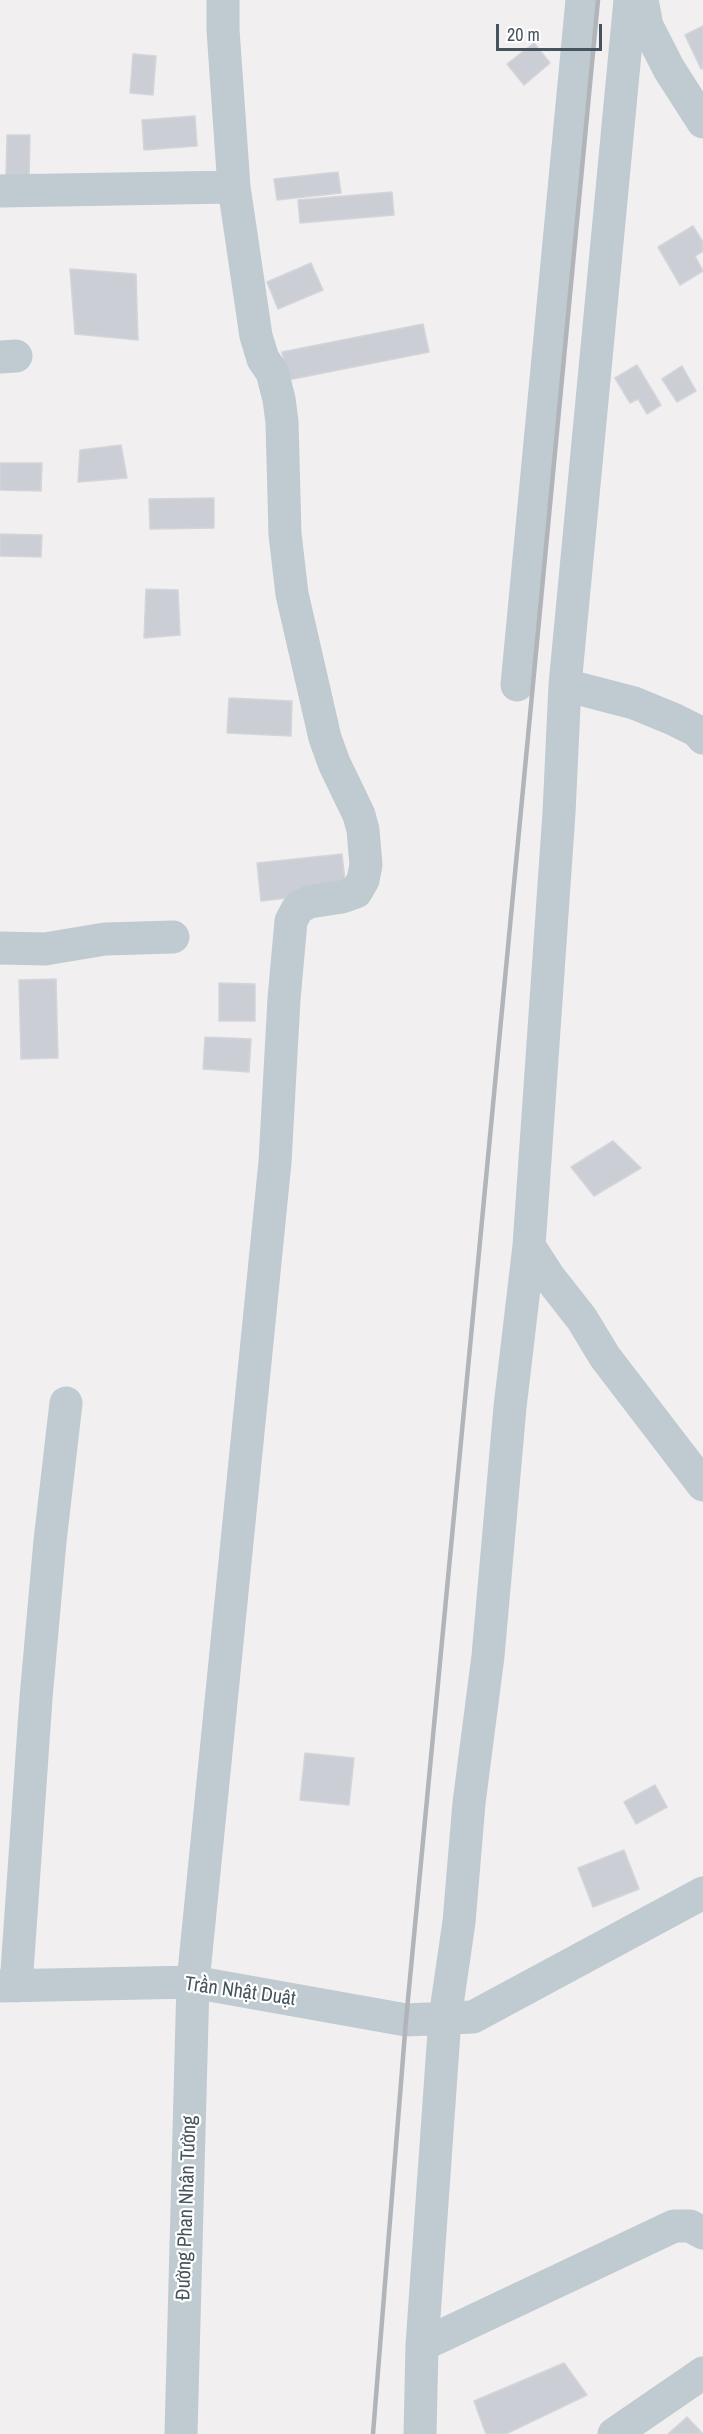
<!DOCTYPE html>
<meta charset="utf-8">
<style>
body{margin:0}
#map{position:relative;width:703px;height:2434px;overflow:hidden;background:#f1efef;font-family:"Archivo Narrow",sans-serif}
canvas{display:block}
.scale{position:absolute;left:496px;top:24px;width:106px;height:27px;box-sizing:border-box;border:3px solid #46545d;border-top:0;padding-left:8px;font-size:18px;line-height:21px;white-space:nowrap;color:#46545d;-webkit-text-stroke:4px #fff;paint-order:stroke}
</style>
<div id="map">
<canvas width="703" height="2434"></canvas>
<div class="scale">20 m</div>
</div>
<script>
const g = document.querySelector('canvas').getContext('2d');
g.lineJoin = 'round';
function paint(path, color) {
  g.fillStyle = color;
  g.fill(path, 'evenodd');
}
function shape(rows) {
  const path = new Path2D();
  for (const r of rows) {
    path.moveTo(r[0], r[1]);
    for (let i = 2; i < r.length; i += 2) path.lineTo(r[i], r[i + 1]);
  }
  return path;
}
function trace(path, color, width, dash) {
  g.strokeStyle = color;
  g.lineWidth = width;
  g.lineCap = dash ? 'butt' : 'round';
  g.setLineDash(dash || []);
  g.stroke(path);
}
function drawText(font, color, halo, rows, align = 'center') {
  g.font = font + ' "Archivo Narrow",sans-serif';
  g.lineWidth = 4.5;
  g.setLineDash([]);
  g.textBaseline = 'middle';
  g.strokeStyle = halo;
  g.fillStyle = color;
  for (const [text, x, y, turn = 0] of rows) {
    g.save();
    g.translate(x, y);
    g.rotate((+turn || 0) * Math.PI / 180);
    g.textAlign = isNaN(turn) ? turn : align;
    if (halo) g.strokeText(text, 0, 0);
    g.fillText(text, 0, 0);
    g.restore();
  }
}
const building = shape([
 [703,26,703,68,701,69,685,35,703,26],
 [534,43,550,63,524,85,507,64,534,43],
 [133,54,156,56,153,95,130,93,133,54],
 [195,116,197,146,144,150,142,120,195,116],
 [7,135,30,135,29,179,6,179,7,135],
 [338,172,341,193,277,200,274,179,338,172],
 [392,192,394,215,300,223,298,200,392,192],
 [693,226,703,242,703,251,695,256,703,271,680,285,658,247,693,226],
 [311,263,323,290,278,309,267,282,311,263],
 [70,269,136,274,138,340,75,334,70,269],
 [423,324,429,352,288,380,282,352,423,324],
 [637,365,661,405,647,414,638,399,630,403,615,378,637,365],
 [682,366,696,391,677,402,662,379,682,366],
 [121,445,127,478,78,482,80,450,121,445],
 [0,463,42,463,41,491,0,490,0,463],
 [214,498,214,528,150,529,149,499,214,498],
 [0,534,42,535,41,557,0,556,0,534],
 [146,589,178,590,180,635,144,638,146,589],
 [229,698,292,701,291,736,227,733,229,698],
 [342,854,346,891,261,901,257,863,342,854],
 [56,979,58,1058,21,1059,19,980,56,979],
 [219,983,255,984,255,1021,219,1021,219,983],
 [205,1037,251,1039,249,1072,203,1069,205,1037],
 [613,1141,641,1168,594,1196,571,1167,613,1141],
 [305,1753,354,1758,349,1805,300,1800,305,1753],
 [655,1785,667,1807,636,1824,624,1802,655,1785],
 [624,1850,639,1889,593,1907,578,1868,624,1850],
 [564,2363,587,2395,506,2434,486,2434,474,2401,564,2363],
 [687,2417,703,2434,668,2434,687,2417]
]);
const minor = shape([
 [642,0,647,26,669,69,703,122],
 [0,191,234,187],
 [0,357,16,356],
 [517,685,582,0],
 [565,685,634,703,673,719,697,731,703,738],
 [0,948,45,949,105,939,173,937],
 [529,1246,549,1277,582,1319,605,1357,703,1485],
 [0,1986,193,1982,406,2020,473,2017,703,1893],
 [16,1986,36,1698,50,1541,66,1403],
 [422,2345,674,2226,690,2226,703,2233],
 [181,2434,193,1982,275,1162,284,999,291,921,298,908,309,902,342,897,356,892,363,880,366,865,363,830,359,815,334,763,325,738,292,594,285,534,282,422,279,399,272,372,263,359,256,336,234,187,223,30,223,0],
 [420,2434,422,2345,445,2018,459,1922,469,1803,488,1656,510,1407,529,1246,559,813,565,685,630,0],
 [614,2434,703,2373]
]);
const rail = shape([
 [373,2434,406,2020,598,0]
]);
const streetNames = [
 ["Trần Nhật Duật",240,1992,8],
 ["Đường Phan Nhân Tường",187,2208,-88]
];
paint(building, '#cbced4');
trace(building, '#d3d5db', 1.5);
trace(minor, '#bfcad1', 33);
trace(rail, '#b1b5b9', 4.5);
drawText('20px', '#46545d', '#fff', streetNames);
</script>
